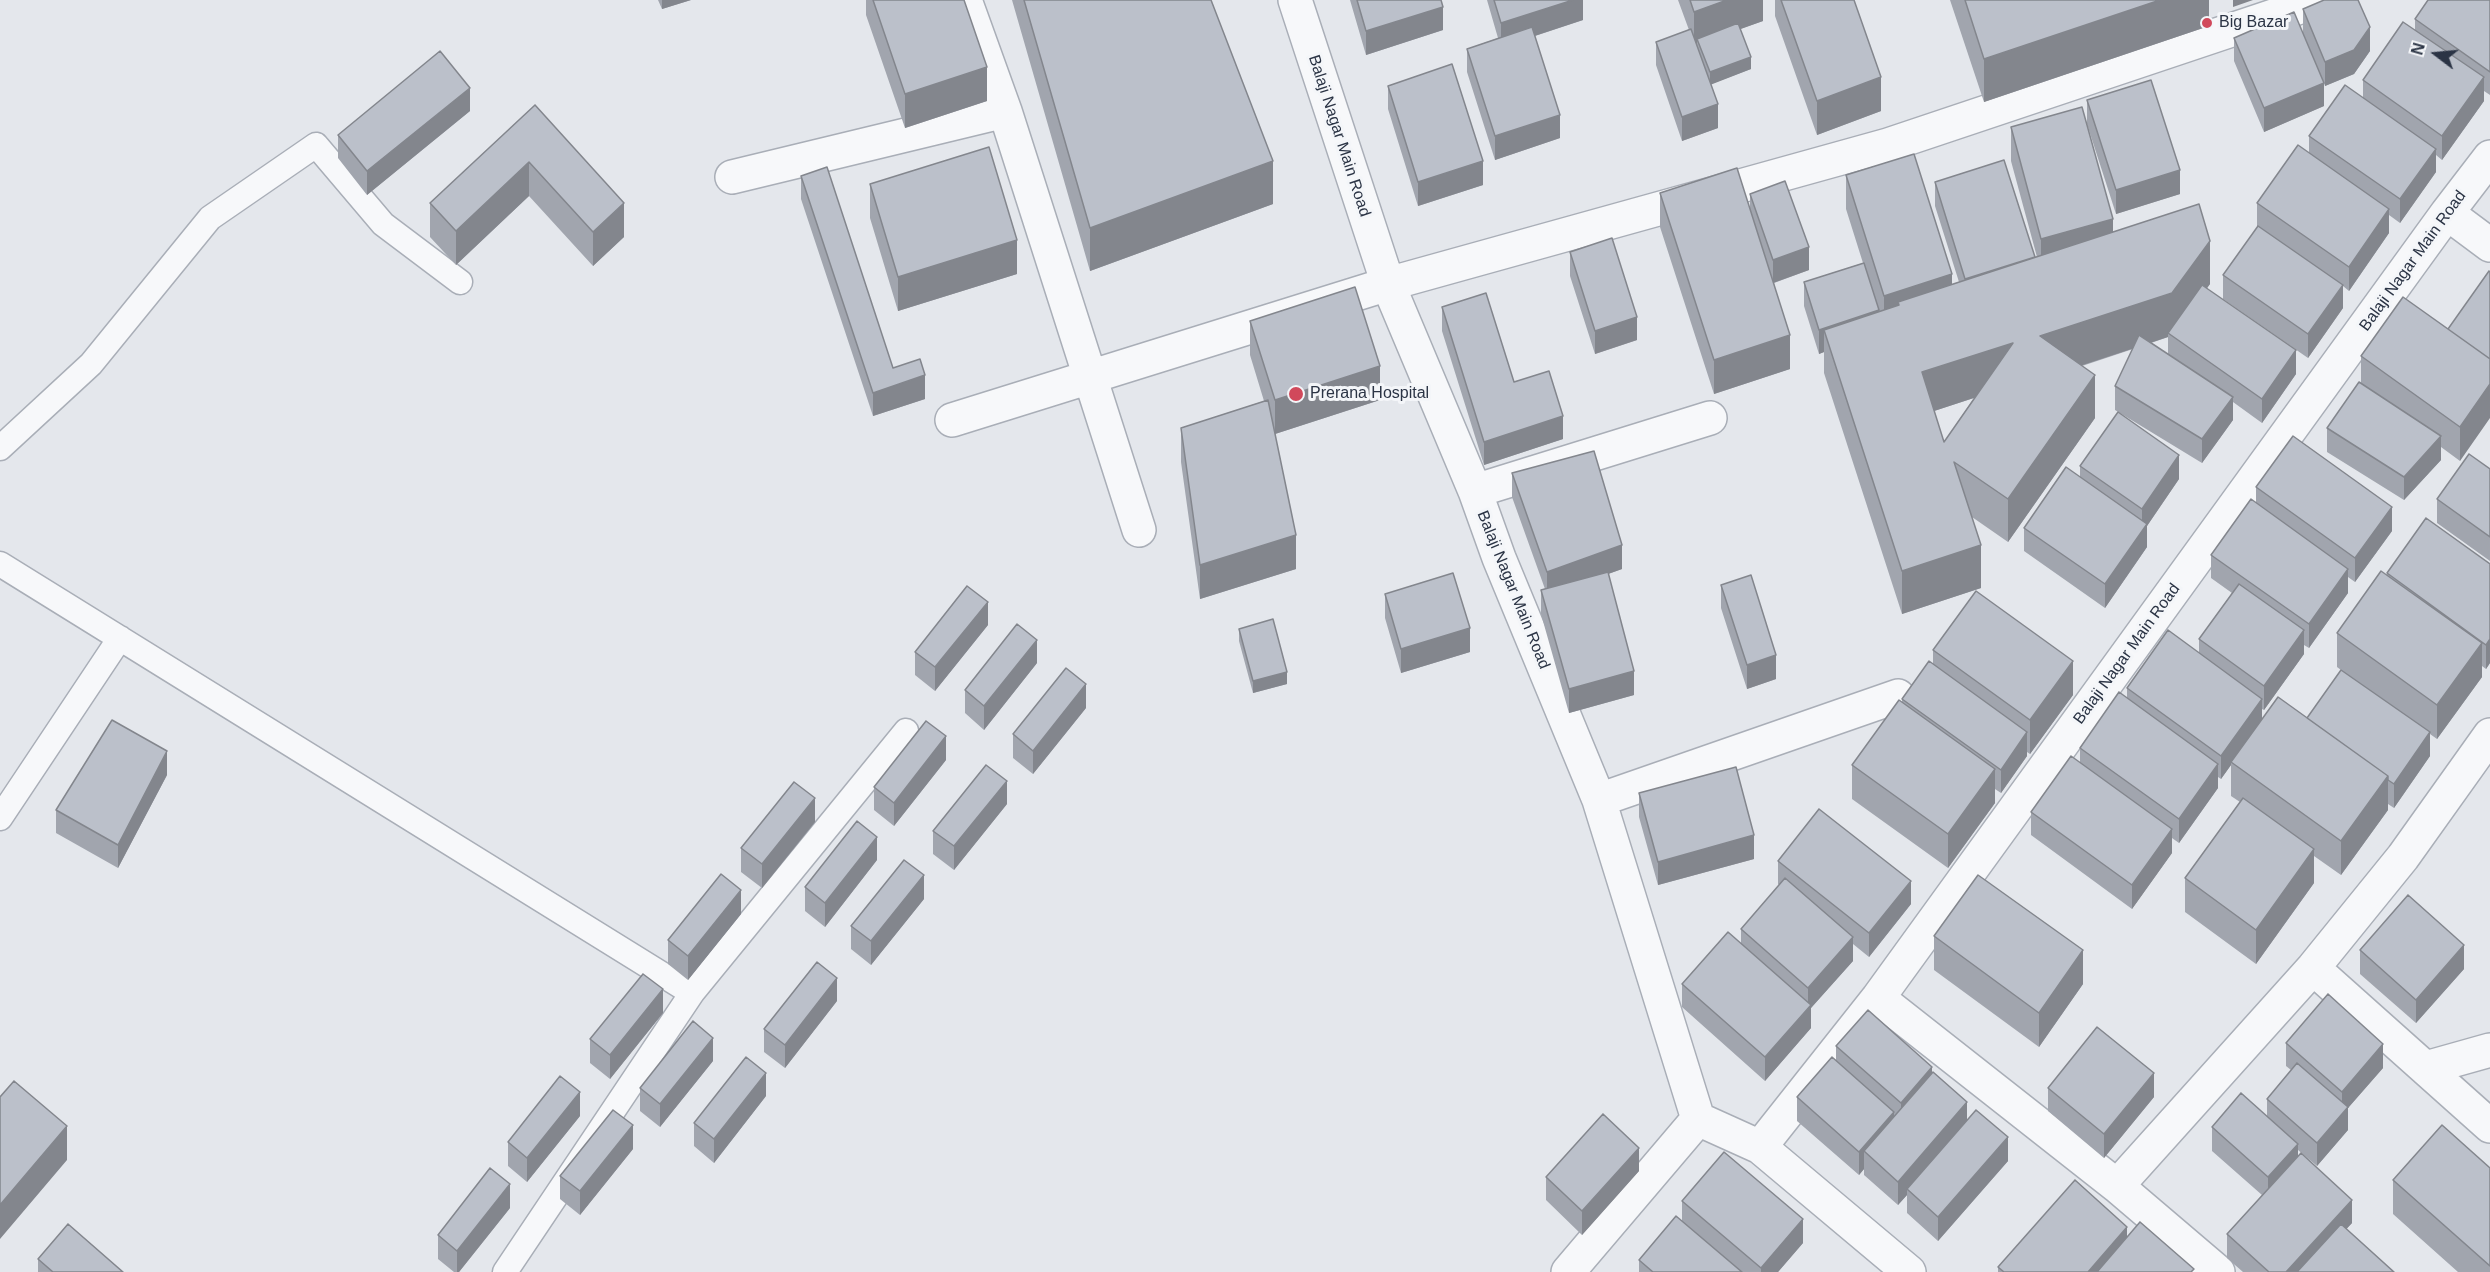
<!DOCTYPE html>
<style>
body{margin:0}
#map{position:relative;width:2490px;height:1272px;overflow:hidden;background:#e4e7ec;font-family:Helvetica,sans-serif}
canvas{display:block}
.north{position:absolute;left:2406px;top:24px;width:60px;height:60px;-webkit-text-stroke:4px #f4f6f9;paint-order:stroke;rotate:286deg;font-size:16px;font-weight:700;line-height:24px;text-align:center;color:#2b3445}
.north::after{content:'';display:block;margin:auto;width:21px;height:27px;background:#2b3445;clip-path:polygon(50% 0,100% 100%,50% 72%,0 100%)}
</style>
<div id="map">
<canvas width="2490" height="1272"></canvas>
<div class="north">N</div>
</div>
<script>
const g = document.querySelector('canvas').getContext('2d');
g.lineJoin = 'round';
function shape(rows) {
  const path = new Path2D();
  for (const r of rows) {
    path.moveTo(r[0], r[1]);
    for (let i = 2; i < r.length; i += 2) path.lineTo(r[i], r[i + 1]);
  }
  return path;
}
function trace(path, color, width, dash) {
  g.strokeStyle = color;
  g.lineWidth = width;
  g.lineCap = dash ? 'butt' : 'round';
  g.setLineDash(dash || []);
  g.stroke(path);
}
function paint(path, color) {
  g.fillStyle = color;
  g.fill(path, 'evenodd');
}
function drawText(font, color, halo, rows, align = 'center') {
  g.font = font + ' Helvetica,sans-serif';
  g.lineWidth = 6;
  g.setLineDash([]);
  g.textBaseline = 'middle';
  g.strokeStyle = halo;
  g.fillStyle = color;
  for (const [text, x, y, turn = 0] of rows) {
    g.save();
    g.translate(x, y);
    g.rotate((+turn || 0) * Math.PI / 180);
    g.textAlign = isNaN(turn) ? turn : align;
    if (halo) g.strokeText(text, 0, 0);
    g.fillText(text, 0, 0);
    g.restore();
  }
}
const lane = shape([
 [0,448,91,364,210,218,316,145,383,224,460,282],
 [0,564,692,993],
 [0,818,120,638],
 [505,1272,692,993,906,731]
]);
const street = shape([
 [965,0,1005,111,1139,530],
 [1295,0,1388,284,1475,491,1499,558,1599,800,1698,1119,1760,1147,1909,1272],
 [732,177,1005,111],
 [2447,213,2490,245],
 [952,420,1388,284,1888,145,2321,0],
 [1475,491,1710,418],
 [1599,800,1898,696],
 [2313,968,2490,1126],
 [1878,998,2117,1186,2218,1272],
 [2426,1068,2490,1050],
 [1760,1147,1878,998,2447,213,2490,157],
 [2117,1186,2313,968,2403,857,2490,735],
 [1568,1272,1698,1119]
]);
const wall = shape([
 [658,0,691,0,662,9],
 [866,0,964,0,987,101,905,128,866,15],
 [1012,0,1211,0,1273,204,1090,271],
 [1350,0,1441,0,1443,30,1366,55],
 [1487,0,1583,0,1583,20,1535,36,1560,138,1495,160,1467,72,1467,49,1498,38],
 [1678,0,1763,0,1763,21,1740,29,1751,69,1711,84,1718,128,1682,141,1656,65,1656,42,1689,30],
 [1775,0,1854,0,1881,111,1817,135,1775,16],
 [1950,0,2209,0,2209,26,1984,102],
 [2490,0,2490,95,2484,91,2484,101,2442,160,2436,155,2436,172,2400,223,2389,215,2389,233,2349,291,2343,286,2343,308,2308,358,2223,299,2223,275,2258,227,2257,227,2257,203,2309,153,2309,136,2363,98,2363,80,2415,30,2415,19],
 [2303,9,2370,51,2354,74,2325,86,2303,33],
 [2234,38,2324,106,2264,132,2234,61],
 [1388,86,1483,185,1418,206,1388,109],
 [2087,100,2180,194,2116,214,2087,124],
 [535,105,624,237,593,266,529,196,456,265,430,237,430,203],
 [470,111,367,195,338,158,338,135],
 [2011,127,2113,232,2210,284,2207,288,2296,374,2262,423,2233,402,2233,420,2202,463,2115,410,2115,386,2133,349,2082,366,2095,418,2008,542,1972,517,1981,588,1902,614,1824,373,1824,352,1819,354,1804,306,1804,282,1863,263,1846,209,1846,175,1952,285,1959,282,1935,206,1935,182,2035,258,2037,257,2011,161],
 [2168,337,2168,354,2151,343],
 [1974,398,1944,442,1934,411],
 [801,176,893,368,925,399,873,416,801,199],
 [870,184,1017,274,898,311,870,218],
 [1660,193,1750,208,1750,194,1809,270,1774,283,1790,369,1714,394,1660,227],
 [1570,252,1637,340,1595,354,1570,276],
 [2489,271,2460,461,2441,447,2441,460,2404,500,2327,452,2327,428,2361,383,2361,356,2448,329],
 [1442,307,1514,382,1563,439,1484,465,1442,331],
 [1250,321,1380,400,1275,434,1296,569,1200,599,1181,462,1181,428,1264,401,1250,355],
 [2080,466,2179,479,2147,526,2147,547,2105,608,2024,551,2024,528,2080,478],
 [2490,469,2490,561,2437,523,2437,499],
 [1512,473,1622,569,1608,574,1634,695,1569,713,1541,614,1541,590,1545,589,1512,497],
 [2256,487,2392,531,2355,582,2348,577,2348,593,2309,648,2304,645,2304,654,2264,710,2262,709,2262,719,2307,718,2341,670,2337,667,2337,633,2387,574,2387,573,2490,564,2490,663,2486,669,2482,666,2482,677,2437,739,2430,734,2430,756,2394,808,2388,804,2388,810,2341,875,2314,856,2314,883,2256,964,2185,912,2185,878,2240,802,2231,796,2231,765,2221,779,2218,777,2218,788,2179,843,2172,838,2172,853,2132,909,2031,835,2031,812,2080,763,2080,748,2127,698,2127,688,2199,653,2199,639,2232,593,2211,578,2211,555,2256,503],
 [1721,585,1776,679,1747,689,1721,608],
 [1385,594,1470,652,1401,673,1385,618],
 [988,625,935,691,915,675,915,652],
 [1239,629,1287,684,1253,693,1239,641],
 [1933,650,2073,695,2030,754,2027,752,2027,756,2001,793,1995,789,1995,803,1948,868,1852,799,1852,765,1902,702,1902,699,1933,664],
 [1037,663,984,730,965,713,965,690],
 [1086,708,1033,774,1013,758,1013,734],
 [946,760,894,826,874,810,874,787],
 [167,775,118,868,56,833,56,810],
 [1639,793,1754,859,1658,885,1639,817],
 [1007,804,954,870,933,854,933,831],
 [815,822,762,888,741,872,741,848],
 [877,860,825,927,805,911,805,887],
 [1778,861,1911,904,1869,957,1853,944,1853,961,1811,1008,1811,1028,1765,1081,1682,1007,1682,984,1741,943,1741,929,1779,885,1778,884],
 [924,899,871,965,851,949,851,926],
 [741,914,688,980,668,964,668,940],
 [1934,936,2083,984,2039,1047,1934,970],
 [2360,950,2464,969,2416,1023,2360,974],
 [837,1001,785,1068,764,1052,764,1029],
 [663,1013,610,1079,590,1063,590,1039],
 [2286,1043,2383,1068,2348,1108,2348,1130,2317,1166,2298,1150,2298,1156,2352,1223,2346,1229,2394,1272,2243,1272,2227,1258,2227,1234,2262,1195,2212,1151,2212,1127,2267,1116,2267,1099,2291,1070,2286,1066],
 [1836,1046,1932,1073,1967,1120,2008,1161,1938,1241,1907,1213,1907,1195,1898,1205,1864,1175,1864,1169,1859,1175,1797,1121,1797,1097,1836,1061],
 [713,1061,660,1127,640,1111,640,1088],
 [2048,1088,2154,1097,2104,1158,2048,1111],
 [766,1096,714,1163,694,1146,694,1123],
 [580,1116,527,1182,508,1166,508,1142],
 [633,1149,580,1215,560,1199,560,1176],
 [2490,1168,2490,1272,2458,1272,2393,1214,2393,1180],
 [1639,1171,1582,1235,1546,1200,1546,1177],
 [1682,1201,1803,1243,1778,1272,1639,1272,1639,1260,1682,1221],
 [510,1208,459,1272,454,1272,438,1259,438,1235],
 [38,1259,123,1272,38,1272],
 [1998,1267,2194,1272,1998,1272]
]);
const shadedWall = shape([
 [662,0,691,0,662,9],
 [1573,0,1583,0,1583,20,1501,47,1501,23],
 [1727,0,1763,0,1763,21,1699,44,1697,39,1697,45,1694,46,1694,12],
 [2160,0,2209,0,2209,26,1984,102,1984,59],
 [2233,0,2253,0,2233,7],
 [1443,7,1443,30,1366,55,1366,31],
 [2370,27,2370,51,2354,74,2325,86,2325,62],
 [1751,57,1751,69,1710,85,1710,72],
 [987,67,987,101,905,128,905,94],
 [1881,77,1881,111,1817,135,1817,101],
 [2484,77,2484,101,2442,160,2442,136],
 [2324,83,2324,106,2264,132,2264,108],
 [470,88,470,111,367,195,367,171],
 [1718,104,1718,128,1682,141,1682,117],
 [1560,115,1560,138,1495,160,1495,136],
 [2436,149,2436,172,2400,223,2400,199],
 [1273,161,1273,204,1090,271,1090,228],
 [1483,161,1483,185,1418,206,1418,182],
 [529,162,529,196,456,265,456,231],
 [2180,170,2180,194,2116,214,2116,190],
 [624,203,624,237,593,266,593,232],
 [2389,209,2389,233,2349,291,2349,267],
 [2113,219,2113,253,2041,273,2041,239],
 [1017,240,1017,274,898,311,898,277],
 [2210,241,2210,284,2172,336,2168,333,2168,337,2040,379,2040,336],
 [1809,247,1809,270,1773,283,1773,260],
 [1952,274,1952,308,1899,305,1898,302,1898,325,1884,330,1884,296],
 [2343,285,2343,308,2308,358,2308,334],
 [1879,310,1879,333,1824,330,1824,352,1819,354,1819,330],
 [1637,317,1637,340,1595,354,1595,331],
 [1790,335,1790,369,1714,394,1714,360],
 [2013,343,2013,385,1922,415,1922,372],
 [2296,350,2296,374,2262,423,2262,399],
 [1380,366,1380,400,1275,434,1275,400],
 [925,375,925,399,873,416,873,393],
 [2095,375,2095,418,2008,542,2008,499],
 [2490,384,2490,418,2460,461,2460,427],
 [2233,397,2233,420,2202,463,2202,439],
 [1563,416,1563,439,1484,465,1484,442],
 [2441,436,2441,460,2404,500,2404,477],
 [2179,455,2179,479,2147,526,2147,547,2105,608,2105,584,2142,531,2142,509],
 [2392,507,2392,531,2355,582,2355,558],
 [1296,535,1296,569,1200,599,1200,565],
 [1622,545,1622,569,1547,596,1547,572],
 [1981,545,1981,588,1902,614,1902,571],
 [2348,569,2348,593,2309,648,2309,624],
 [988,602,988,625,935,691,935,667],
 [1470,628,1470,652,1401,673,1401,649],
 [2304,630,2304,654,2264,710,2264,686],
 [2490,639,2490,663,2486,669,2486,645],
 [1037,640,1037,663,984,730,984,706],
 [2482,643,2482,677,2437,739,2437,705],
 [1776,655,1776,679,1747,689,1747,665],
 [2073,661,2073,695,2030,754,2030,720],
 [1634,671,1634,695,1569,713,1569,689],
 [1287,672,1287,684,1253,693,1253,681],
 [1086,684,1086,708,1033,774,1033,751],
 [2262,699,2262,722,2231,762,2231,765,2221,779,2221,756],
 [2027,732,2027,756,2001,793,2001,770],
 [2430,732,2430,756,2394,808,2394,784],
 [946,736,946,760,894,826,894,803],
 [167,751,167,775,118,868,118,845],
 [2218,764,2218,788,2179,843,2179,819],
 [1995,769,1995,803,1948,868,1948,834],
 [2388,776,2388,810,2341,875,2341,841],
 [1007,781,1007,804,954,870,954,846],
 [815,798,815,822,762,888,762,864],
 [2172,829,2172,853,2132,909,2132,885],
 [1754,835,1754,859,1658,885,1658,862],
 [877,837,877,860,825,927,825,903],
 [2314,849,2314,883,2256,964,2256,930],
 [924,875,924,899,871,965,871,941],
 [1911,881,1911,904,1869,957,1869,933],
 [741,890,741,914,688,980,688,956],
 [1853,937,1853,961,1811,1008,1811,1028,1765,1081,1765,1057,1808,1009,1808,988],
 [2464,945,2464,969,2416,1023,2416,1000],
 [2083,950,2083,984,2039,1047,2039,1013],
 [837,978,837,1001,785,1068,785,1045],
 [663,989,663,1013,610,1079,610,1055],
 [713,1038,713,1061,660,1127,660,1104],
 [2383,1044,2383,1068,2348,1108,2348,1130,2317,1166,2317,1143,2342,1114,2342,1092],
 [1932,1067,1932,1091,1901,1126,1901,1103],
 [766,1073,766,1096,714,1163,714,1139],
 [2154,1073,2154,1097,2104,1158,2104,1134],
 [580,1092,580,1116,527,1182,527,1158],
 [1967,1102,1967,1126,1907,1189,1907,1195,1898,1205,1898,1182],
 [1894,1112,1894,1135,1864,1151,1864,1169,1859,1175,1859,1152],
 [633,1125,633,1149,580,1215,580,1191],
 [67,1126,67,1160,0,1239,0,1205],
 [2008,1137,2008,1161,1938,1241,1938,1217],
 [2298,1144,2298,1167,2268,1201,2268,1177],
 [1639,1148,1639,1171,1582,1235,1582,1211],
 [510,1184,510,1208,459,1272,457,1272,457,1251],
 [2352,1200,2352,1223,2307,1272,2286,1272],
 [1803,1219,1803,1243,1778,1272,1761,1272,1761,1268],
 [2127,1227,2127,1251,2109,1272,2088,1272]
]);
const building = shape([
 [873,0,964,0,987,67,905,94,873,0],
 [1024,0,1211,0,1273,161,1090,228,1024,0],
 [1357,0,1441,0,1443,7,1366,31,1357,0],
 [1494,0,1573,0,1501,23,1494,0],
 [1690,0,1727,0,1694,12,1690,0],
 [1781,0,1854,0,1881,77,1817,101,1781,0],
 [1965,0,2160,0,1984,59,1965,0],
 [2324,0,2358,0,2370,27,2354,50,2325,62,2303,9,2324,0],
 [2428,0,2490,0,2490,72,2415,19,2428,0],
 [2294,12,2324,83,2264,108,2234,38,2294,12],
 [2403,22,2484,77,2442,136,2363,80,2403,22],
 [1738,23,1751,57,1710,72,1697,39,1738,23],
 [1532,27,1560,115,1495,136,1467,49,1532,27],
 [1691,29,1718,104,1682,117,1656,42,1691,29],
 [440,51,470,88,367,171,338,135,440,51],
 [1452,64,1483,161,1418,182,1388,86,1452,64],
 [2151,80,2180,170,2116,190,2087,100,2151,80],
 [2345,85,2436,149,2400,199,2309,136,2345,85],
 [535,105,624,203,593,232,529,162,456,231,430,203,535,105],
 [2082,107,2113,219,2041,239,2011,127,2082,107],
 [2298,145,2389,209,2349,267,2257,203,2298,145],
 [989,147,1017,240,898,277,870,184,989,147],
 [1914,154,1952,274,1884,296,1846,175,1914,154],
 [2004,160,2035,257,1965,279,1935,182,2004,160],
 [827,167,893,368,920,359,925,375,873,393,801,176,827,167],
 [1737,168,1790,335,1714,360,1660,193,1737,168],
 [1785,181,1809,247,1773,260,1750,194,1785,181],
 [2199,204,2210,241,2172,293,2040,336,2095,375,2008,499,1954,462,1981,545,1902,571,1824,330,1899,305,1898,302,2199,204],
 [2013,343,1944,442,1922,372,2013,343],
 [2258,226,2343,285,2308,334,2223,275,2258,226],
 [1612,238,1637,317,1595,331,1570,252,1612,238],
 [1864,263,1879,310,1819,330,1804,282,1864,263],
 [2489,271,2490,272,2490,359,2448,329,2489,271],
 [2202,285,2296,350,2262,399,2168,333,2202,285],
 [1355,287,1380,366,1275,400,1250,321,1355,287],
 [1486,293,1514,382,1549,371,1563,416,1484,442,1442,307,1486,293],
 [2403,297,2490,359,2490,384,2460,427,2361,356,2403,297],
 [2139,335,2233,397,2202,439,2115,386,2139,335],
 [2359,382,2441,436,2404,477,2327,428,2359,382],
 [1268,400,1296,535,1200,565,1181,428,1268,400],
 [2118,412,2179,455,2142,509,2080,466,2118,412],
 [2293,436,2392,507,2355,558,2256,487,2293,436],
 [1594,451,1622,545,1547,572,1512,473,1594,451],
 [2469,454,2490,469,2490,537,2437,499,2469,454],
 [2066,467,2147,524,2105,584,2024,528,2066,467],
 [2251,499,2348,569,2309,624,2211,555,2251,499],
 [2426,518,2490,564,2490,639,2486,645,2387,573,2426,518],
 [2381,571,2482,643,2437,705,2337,633,2381,571],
 [1608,572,1634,671,1569,689,1541,590,1608,572],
 [1453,573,1470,628,1401,649,1385,594,1453,573],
 [1751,575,1776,655,1747,665,1721,585,1751,575],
 [2239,584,2304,630,2264,686,2199,639,2239,584],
 [967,586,988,602,935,667,915,652,967,586],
 [1976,591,2073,661,2030,720,1933,650,1976,591],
 [1273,619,1287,672,1253,681,1239,629,1273,619],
 [1017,624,1037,640,984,706,965,690,1017,624],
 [2168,630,2262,699,2221,756,2127,688,2168,630],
 [1929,661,2027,732,2001,770,1902,699,1929,661],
 [1066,668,1086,684,1033,751,1013,734,1066,668],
 [2341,670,2430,732,2394,784,2388,780,2388,776,2307,718,2341,670],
 [2119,692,2218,764,2179,819,2080,748,2119,692],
 [2278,697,2388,776,2341,841,2231,762,2278,697],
 [1899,700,1995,769,1948,834,1852,765,1899,700],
 [112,720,167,751,118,845,56,810,112,720],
 [926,721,946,736,894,803,874,787,926,721],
 [2071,756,2172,829,2132,885,2031,812,2071,756],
 [986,765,1007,781,954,846,933,831,986,765],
 [1736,767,1754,835,1658,862,1639,793,1736,767],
 [794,782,815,798,762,864,741,848,794,782],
 [2243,798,2314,849,2256,930,2185,878,2243,798],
 [1819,809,1911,881,1869,933,1778,861,1819,809],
 [857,821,877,837,825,903,805,887,857,821],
 [904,860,924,875,871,941,851,926,904,860],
 [721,874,741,890,688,956,668,940,721,874],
 [1978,875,2083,950,2039,1013,1934,936,1978,875],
 [1785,878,1853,937,1808,988,1741,929,1785,878],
 [2408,895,2464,945,2416,1000,2360,950,2408,895],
 [1728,932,1811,1005,1765,1057,1682,984,1728,932],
 [817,962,837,978,785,1045,764,1029,817,962],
 [643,974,663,989,610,1055,590,1039,643,974],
 [2328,994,2383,1044,2342,1092,2286,1043,2328,994],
 [1868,1010,1932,1067,1901,1103,1836,1046,1868,1010],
 [693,1021,713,1038,660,1104,640,1088,693,1021],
 [2097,1027,2154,1073,2104,1134,2048,1088,2097,1027],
 [746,1057,766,1073,714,1139,694,1123,746,1057],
 [1832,1057,1894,1112,1859,1152,1797,1097,1832,1057],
 [2297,1063,2348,1107,2317,1143,2267,1099,2297,1063],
 [1933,1072,1967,1102,1898,1182,1864,1151,1933,1072],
 [560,1076,580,1092,527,1158,508,1142,560,1076],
 [14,1081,67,1126,0,1205,0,1097,14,1081],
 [2241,1093,2298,1144,2268,1177,2212,1127,2241,1093],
 [613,1110,633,1125,580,1191,560,1176,613,1110],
 [1976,1110,2008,1137,1938,1217,1907,1189,1976,1110],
 [1603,1114,1639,1148,1582,1211,1546,1177,1603,1114],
 [2442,1125,2490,1168,2490,1266,2393,1180,2442,1125],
 [1724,1152,1803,1219,1761,1268,1682,1201,1724,1152],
 [2301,1153,2352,1200,2286,1272,2269,1272,2227,1234,2301,1153],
 [490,1168,510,1184,457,1251,438,1235,490,1168],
 [2075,1180,2127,1227,2088,1272,2004,1272,1998,1267,2075,1180],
 [1676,1216,1742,1272,1653,1272,1639,1260,1676,1216],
 [2140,1222,2194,1269,2191,1272,2097,1272,2140,1222],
 [68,1224,123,1272,53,1272,38,1259,68,1224],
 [2341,1224,2394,1272,2297,1272,2341,1224]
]);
const markers = [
 [2207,23,6,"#d1495b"],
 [1296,394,8,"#d1495b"]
];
const poiNames = [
 ["Big Bazar",2219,23],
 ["Prerana Hospital",1310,394]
];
const streetNames = [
 ["Balaji Nagar Main Road",1339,136,72],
 ["Balaji Nagar Main Road",2413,261,-54],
 ["Balaji Nagar Main Road",1513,590,68],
 ["Balaji Nagar Main Road",2127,654,-54]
];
trace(lane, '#a9aeb7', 27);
trace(street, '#a9aeb7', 36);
trace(lane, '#f7f8fa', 24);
trace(street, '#f7f8fa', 33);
paint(wall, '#a1a5ae');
paint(shadedWall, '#83868d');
paint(building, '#bbc0ca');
trace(building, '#83868d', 1.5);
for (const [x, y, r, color] of markers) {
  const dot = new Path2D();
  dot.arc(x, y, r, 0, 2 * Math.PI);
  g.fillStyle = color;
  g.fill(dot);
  trace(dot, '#f4f6f9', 2);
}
drawText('16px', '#2b3445', '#f4f6f9', poiNames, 'left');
drawText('16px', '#2b3445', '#f4f6f9', streetNames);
</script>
